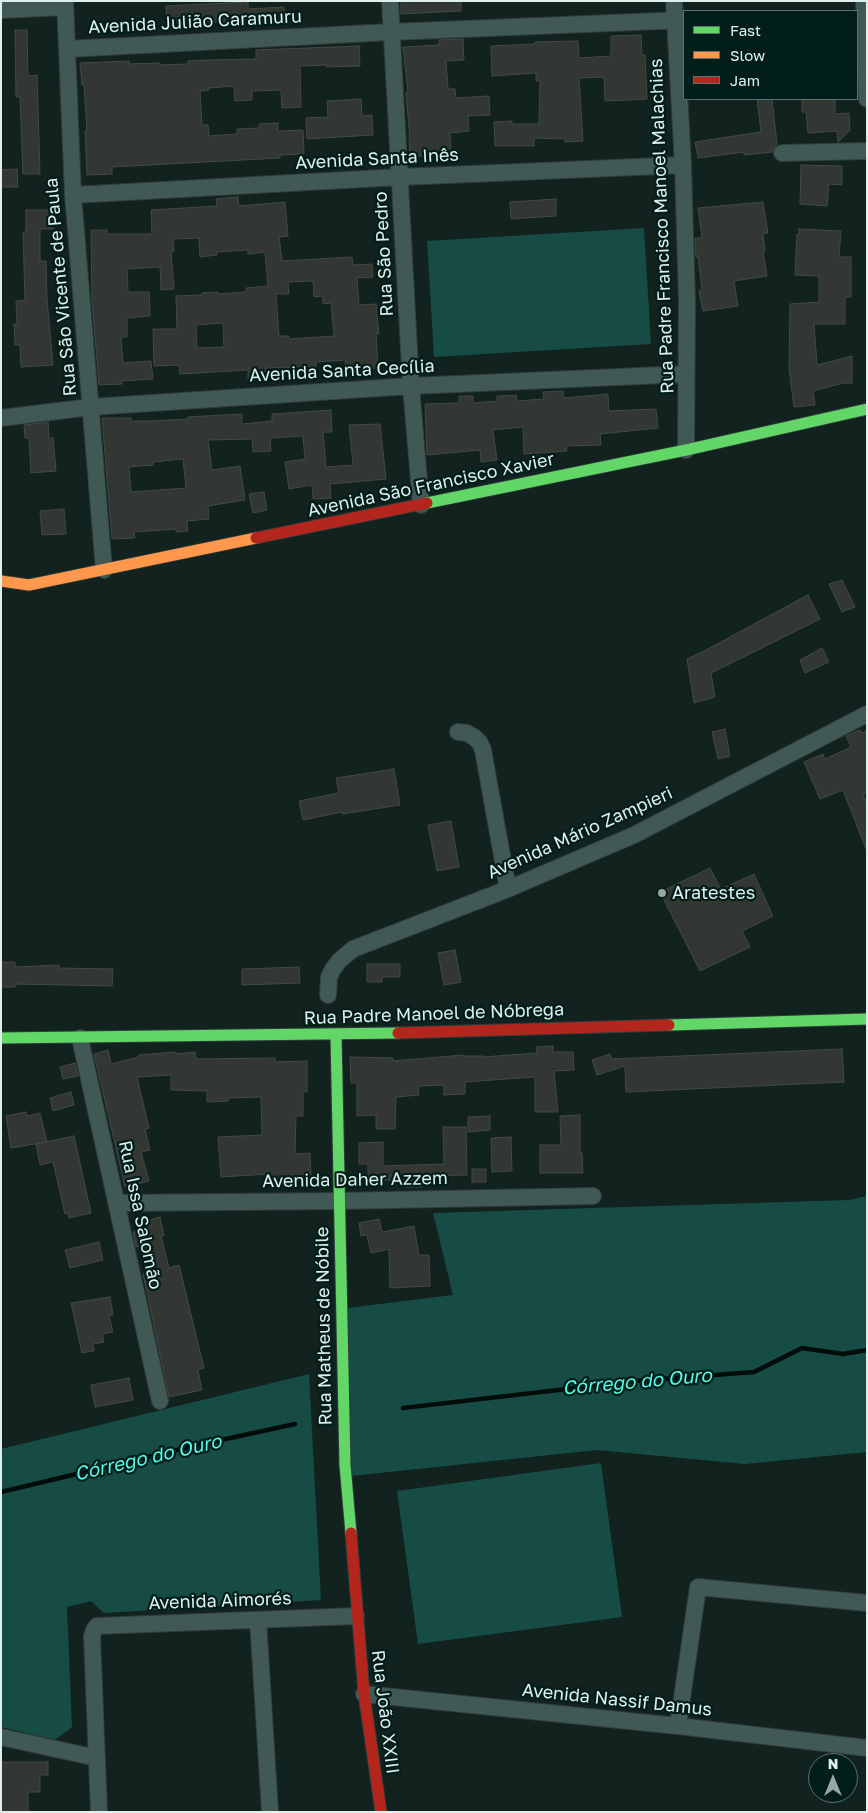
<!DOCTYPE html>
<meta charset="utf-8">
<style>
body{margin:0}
#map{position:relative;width:868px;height:1813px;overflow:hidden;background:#11221f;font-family:"Golos Text",sans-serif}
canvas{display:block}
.frame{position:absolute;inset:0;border:2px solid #dfefec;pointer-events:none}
.legend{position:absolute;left:683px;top:10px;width:175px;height:90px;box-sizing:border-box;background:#021e1b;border:1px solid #5a726f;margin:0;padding:6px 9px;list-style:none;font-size:15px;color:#dfefec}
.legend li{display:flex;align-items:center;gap:10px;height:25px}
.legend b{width:25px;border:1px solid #5a726f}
.north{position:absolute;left:808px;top:1753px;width:50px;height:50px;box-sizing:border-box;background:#021e1b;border:1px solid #5a726f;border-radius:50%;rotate:0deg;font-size:14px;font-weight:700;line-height:20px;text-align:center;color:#dfefec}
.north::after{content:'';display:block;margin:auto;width:18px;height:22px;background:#97a7a4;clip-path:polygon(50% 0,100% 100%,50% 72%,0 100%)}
</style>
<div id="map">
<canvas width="868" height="1813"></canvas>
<div class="frame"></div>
<ul class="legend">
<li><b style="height:6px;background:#63d668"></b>Fast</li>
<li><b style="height:6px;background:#ff974d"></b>Slow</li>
<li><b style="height:6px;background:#b3261e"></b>Jam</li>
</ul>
<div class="north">N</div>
</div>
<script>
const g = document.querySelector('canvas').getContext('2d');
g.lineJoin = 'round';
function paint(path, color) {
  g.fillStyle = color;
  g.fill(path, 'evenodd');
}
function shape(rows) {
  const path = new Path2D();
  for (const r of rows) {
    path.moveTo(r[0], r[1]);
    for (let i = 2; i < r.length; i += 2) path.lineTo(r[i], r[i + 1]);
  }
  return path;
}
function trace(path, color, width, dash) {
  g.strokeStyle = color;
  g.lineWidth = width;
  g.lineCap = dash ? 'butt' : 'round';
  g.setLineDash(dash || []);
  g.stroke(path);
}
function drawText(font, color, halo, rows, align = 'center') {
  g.font = font + ' "Golos Text",sans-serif';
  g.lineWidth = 4.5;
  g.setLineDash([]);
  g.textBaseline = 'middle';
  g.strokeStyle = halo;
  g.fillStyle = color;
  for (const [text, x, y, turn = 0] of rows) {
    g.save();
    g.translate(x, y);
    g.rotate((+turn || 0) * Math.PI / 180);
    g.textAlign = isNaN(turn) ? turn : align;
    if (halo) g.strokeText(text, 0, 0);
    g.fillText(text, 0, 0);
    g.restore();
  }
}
const green = shape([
 [644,228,651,344,434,357,427,241],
 [867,1196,867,1452,745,1464,597,1450,351,1476,347,1308,453,1295,433,1213,849,1200],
 [309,1374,321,1600,104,1613,91,1601,67,1607,72,1727,55,1740,1,1727,1,1449],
 [601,1463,622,1617,418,1644,397,1491]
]);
const stream = shape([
 [403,1408,636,1381,754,1372,802,1348,843,1354,867,1350],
 [1,1492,198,1445,295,1424]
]);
const building = shape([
 [401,1,461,1,461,11,401,14,401,1],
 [248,2,248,9,284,7,285,21,167,23,166,6,248,2],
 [15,30,27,30,28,76,37,75,40,174,23,174,20,97,16,97,15,30],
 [641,35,642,55,645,55,647,99,605,101,604,77,579,78,583,141,565,142,565,139,534,138,534,146,495,146,494,122,512,121,512,124,539,124,540,81,536,81,536,73,492,76,491,46,535,44,535,42,578,41,579,58,611,56,611,36,641,35],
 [463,39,464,60,446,61,448,89,455,89,456,98,489,96,490,115,468,116,469,131,450,133,451,154,410,157,409,139,410,139,406,93,408,92,403,47,439,45,439,40,463,39],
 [359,46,360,66,327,67,327,65,300,66,301,107,282,108,281,90,252,91,252,100,235,101,234,86,209,88,209,90,200,91,202,125,208,125,209,136,237,134,237,129,259,128,259,124,278,123,278,131,303,130,304,154,280,155,280,158,112,167,112,174,87,175,85,131,87,131,84,85,82,85,80,63,129,61,129,64,160,63,160,65,188,64,188,61,207,60,256,59,256,50,359,46],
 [361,99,362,116,372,115,373,135,307,139,306,118,328,117,327,101,361,99],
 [757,99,772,99,777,144,772,152,744,155,744,152,698,158,695,142,761,132,757,99],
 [802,99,835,99,835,114,849,113,850,130,838,142,837,131,808,133,806,112,802,112,802,99],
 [801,165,842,166,842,185,829,184,827,206,800,204,801,165],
 [17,169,18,187,1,187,1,170,17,169],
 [238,197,239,206,285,202,288,236,279,237,282,261,352,257,353,265,372,264,373,277,357,278,359,305,376,304,379,334,376,334,378,368,346,370,345,360,316,362,316,367,266,368,266,379,248,379,248,370,180,374,179,365,154,366,153,329,177,329,176,296,202,295,202,293,218,292,218,294,246,292,246,288,268,286,265,252,248,254,248,250,217,252,217,255,200,257,199,238,173,239,174,251,171,251,174,289,161,290,160,267,127,269,128,292,149,292,150,316,127,318,127,337,121,337,123,363,151,361,153,379,121,381,122,384,99,385,92,301,91,230,107,230,107,234,152,234,151,210,217,206,216,199,238,197],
 [313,281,314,297,323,296,323,304,331,303,334,336,289,339,289,336,279,336,276,294,289,294,288,282,313,281],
 [223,323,224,347,197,348,196,325,223,323],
 [556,199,556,216,511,219,510,202,556,199],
 [763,202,768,233,763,234,765,250,763,251,767,276,734,281,738,306,703,311,699,291,702,290,698,257,696,257,695,238,702,238,698,208,763,202],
 [26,210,53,210,53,229,40,229,40,261,46,261,47,299,53,365,21,367,20,345,15,345,14,324,17,324,16,301,25,300,23,232,26,232,26,210],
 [799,229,841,231,839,257,851,257,851,297,845,297,845,324,814,324,817,365,852,356,852,383,843,383,813,391,815,405,794,407,789,368,790,304,819,302,819,276,795,275,797,234,799,234,799,229],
 [563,391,564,398,608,394,609,411,656,409,658,428,600,434,601,445,566,446,567,451,524,454,523,427,493,430,497,460,481,462,480,450,427,455,425,404,459,403,459,396,473,396,473,403,497,401,497,396,516,395,517,401,544,399,543,392,563,391],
 [331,410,332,432,323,432,326,467,353,465,349,425,380,424,386,479,330,484,331,498,313,499,312,485,289,489,285,462,305,459,303,436,270,438,271,451,253,452,252,439,208,440,212,470,240,466,245,500,208,506,209,519,187,521,188,531,176,532,176,529,134,532,135,538,112,539,102,418,131,418,131,421,151,421,188,419,188,417,205,416,242,414,242,424,272,421,272,414,331,410],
 [183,459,186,488,131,492,129,467,153,465,153,462,183,459],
 [48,422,49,438,53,438,56,471,31,473,29,438,25,438,24,425,48,422],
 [264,492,267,510,253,513,249,494,264,492],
 [64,509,66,534,42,535,40,511,64,509],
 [842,580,855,607,842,612,829,584,842,580],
 [808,595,820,619,711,673,715,697,694,703,687,659,706,650,808,595],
 [822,648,829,662,805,673,800,660,822,648],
 [725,729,730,756,718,759,712,732,725,729],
 [860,730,861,733,867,731,867,793,863,794,867,804,866,849,843,790,820,799,804,762,823,754,825,759,851,747,846,736,860,730],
 [394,769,400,805,342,814,342,812,303,820,299,801,339,793,336,778,394,769],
 [451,821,459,867,437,871,428,825,451,821],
 [710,868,721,889,754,874,773,916,742,931,750,947,700,971,660,892,710,868],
 [455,950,461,982,444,985,438,953,455,950],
 [1,962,15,962,15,967,59,965,59,968,113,969,112,986,15,984,15,987,1,987,1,962],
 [367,964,400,964,400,977,382,977,382,982,367,982,367,964],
 [299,967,300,983,242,985,242,969,299,967],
 [553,1046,553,1052,573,1052,574,1070,554,1071,558,1112,535,1112,535,1077,465,1082,465,1094,444,1095,444,1085,418,1086,419,1095,396,1097,395,1129,376,1129,376,1115,357,1116,357,1083,351,1083,350,1057,393,1058,393,1061,463,1055,463,1056,483,1056,483,1057,537,1053,536,1047,553,1046],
 [842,1049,844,1082,626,1092,625,1066,597,1075,592,1060,610,1054,612,1059,842,1049],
 [108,1050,111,1064,139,1057,139,1055,176,1052,176,1054,195,1052,196,1059,275,1058,275,1062,307,1061,307,1092,303,1092,303,1116,296,1116,295,1154,310,1153,311,1178,269,1179,268,1174,221,1177,218,1137,262,1135,261,1097,228,1098,228,1101,207,1102,207,1091,171,1090,171,1075,137,1077,149,1128,145,1129,150,1150,141,1152,149,1181,125,1187,94,1054,108,1050],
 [75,1063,78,1076,63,1079,60,1067,75,1063],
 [71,1092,74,1105,53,1111,50,1098,71,1092],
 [26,1112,27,1116,40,1113,47,1142,11,1148,6,1116,26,1112],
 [580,1115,580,1153,582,1153,583,1173,540,1173,540,1145,561,1145,560,1116,580,1115],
 [490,1116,490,1130,468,1132,468,1117,490,1116],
 [443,1127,466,1127,467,1175,422,1176,422,1187,406,1187,406,1180,368,1180,368,1164,359,1164,359,1143,383,1142,383,1166,444,1164,443,1127],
 [74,1136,91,1213,69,1218,68,1213,65,1214,53,1162,40,1165,36,1144,74,1136],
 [511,1137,512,1171,492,1172,491,1138,511,1137],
 [472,1169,486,1169,486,1182,472,1182,472,1169],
 [160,1217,164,1236,161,1236,169,1268,179,1265,204,1368,198,1370,202,1390,169,1397,143,1274,152,1272,145,1245,136,1247,133,1232,144,1229,142,1222,160,1217],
 [379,1219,382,1232,414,1226,419,1255,429,1255,430,1286,390,1288,389,1249,371,1253,367,1235,361,1236,359,1223,379,1219],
 [99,1242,103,1260,70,1268,65,1250,99,1242],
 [110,1297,113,1315,109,1316,113,1332,102,1334,104,1342,93,1344,94,1351,82,1353,71,1303,110,1297],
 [129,1378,133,1400,95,1407,91,1385,129,1378],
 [1,1762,48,1762,48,1775,40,1775,40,1792,28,1792,28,1812,1,1812,1,1762]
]);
const street = shape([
 [65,1,73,195,104,570],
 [390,1,411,386,421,505],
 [674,1,683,165,687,301,686,450],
 [864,1,867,99],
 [1,10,65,7],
 [68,49,391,32,684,20],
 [782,153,867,151],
 [73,195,400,177,683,165],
 [1,418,91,407,411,386,686,374],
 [458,732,467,733,474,737,480,743,483,750,508,889],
 [328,995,329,977,333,969,339,961,353,949,508,889,634,835,867,714],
 [80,1038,160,1401],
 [118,1203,339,1201,593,1196],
 [258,1620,270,1812],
 [364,1694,678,1726,867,1748],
 [678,1726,698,1587,867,1603],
 [1,1737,97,1758],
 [99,1812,92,1636,94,1630,97,1626,356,1616]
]);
const fast = shape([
 [427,503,686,450,867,409],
 [669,1025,867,1019],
 [336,1035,345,1465,351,1533],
 [1,1038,398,1033]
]);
const slow = shape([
 [1,581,29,585,256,538]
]);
const jam = shape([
 [256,538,427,503],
 [398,1033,669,1025],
 [351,1533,364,1694,381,1812]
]);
const markers = [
 [662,893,5,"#97a7a4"]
];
const streetNames = [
 ["Avenida Julião Caramuru",195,22,-3],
 ["Avenida Santa Inês",377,159,-3],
 ["Rua Padre Francisco Manoel Malachias",662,226,-92],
 ["Rua São Pedro",384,254,-93],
 ["Rua São Vicente de Paula",61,287,-95],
 ["Avenida Santa Cecília",342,371,-3],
 ["Avenida São Francisco Xavier",431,485,-12],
 ["Avenida Mário Zampieri",580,833,-24],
 ["Rua Padre Manoel de Nóbrega",434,1014,-2],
 ["Avenida Daher Azzem",355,1180,-1],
 ["Rua Issa Salomão",140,1215,78],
 ["Rua Matheus de Nóbile",324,1326,-91],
 ["Avenida Aimorés",220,1601,-2],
 ["Avenida Nassif Damus",617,1700,6],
 ["Rua João XXIII",385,1712,83]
];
const poiNames = [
 ["Aratestes",672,893]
];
const waterNames = [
 ["Córrego do Ouro",637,1382,-5],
 ["Córrego do Ouro",148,1458,-13]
];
paint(green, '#174c45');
trace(stream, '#020d0b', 4.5);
paint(building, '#323733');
trace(building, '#444946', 1);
trace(street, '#303d3b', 18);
trace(fast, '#303d3b', 13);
trace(slow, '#303d3b', 13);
trace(jam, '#303d3b', 13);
trace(street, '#415955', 16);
trace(fast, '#63d668', 11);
trace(slow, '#ff974d', 11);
trace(jam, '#b3261e', 11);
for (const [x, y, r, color] of markers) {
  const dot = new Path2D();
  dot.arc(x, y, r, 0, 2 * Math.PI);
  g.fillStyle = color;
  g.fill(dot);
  trace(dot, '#021e1b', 2);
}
drawText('18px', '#dfefec', '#021e1b', streetNames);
drawText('18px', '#dfefec', '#021e1b', poiNames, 'left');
drawText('italic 19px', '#59f9e6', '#021e1b', waterNames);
</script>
